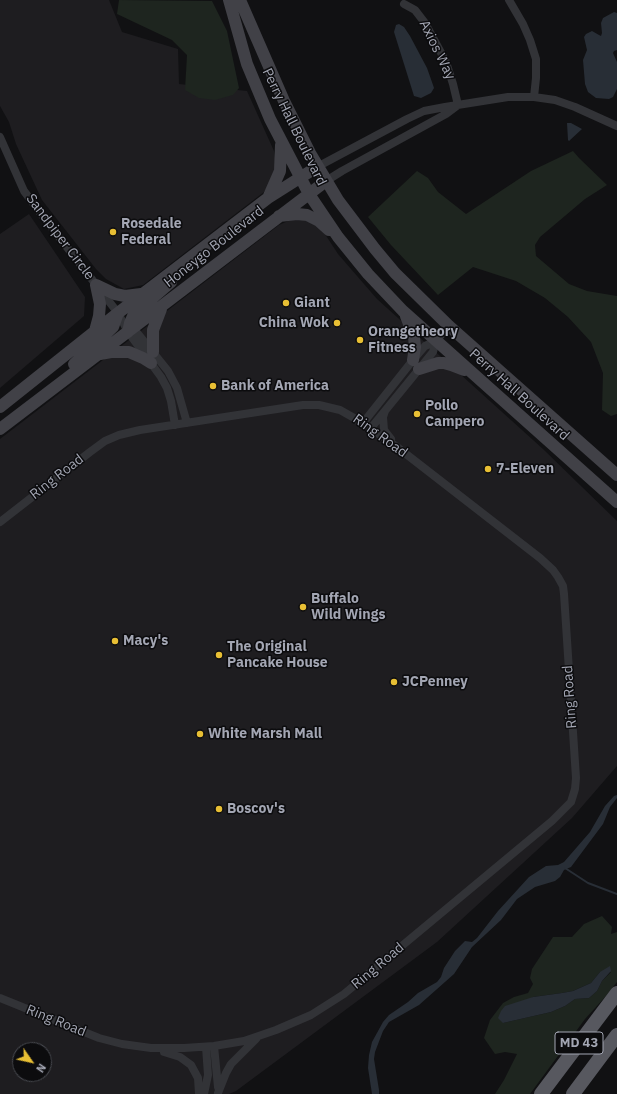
<!DOCTYPE html>
<style>
body{margin:0}
#map{position:relative;width:617px;height:1094px;overflow:hidden;background:#111113;font-family:"IBM Plex Sans",sans-serif}
canvas{display:block}
.north{position:absolute;left:12px;top:1042px;width:40px;height:40px;box-sizing:border-box;background:#0c0c0e;border:1px solid #484a50;border-radius:50%;rotate:124deg;font-size:11px;font-weight:700;line-height:16px;text-align:center;color:#a3a6b3}
.north::after{content:'';display:block;margin:auto;width:14px;height:18px;background:#e8bf34;clip-path:polygon(50% 0,100% 100%,50% 72%,0 100%)}
</style>
<div id="map">
<canvas width="617" height="1094"></canvas>
<div class="north">N</div>
</div>
<script>
const g = document.querySelector('canvas').getContext('2d');
g.lineJoin = 'round';
function paint(path, color) {
  g.fillStyle = color;
  g.fill(path, 'evenodd');
}
function shape(rows) {
  const path = new Path2D();
  for (const r of rows) {
    path.moveTo(r[0], r[1]);
    for (let i = 2; i < r.length; i += 2) path.lineTo(r[i], r[i + 1]);
  }
  return path;
}
function trace(path, color, width, dash) {
  g.strokeStyle = color;
  g.lineWidth = width;
  g.lineCap = dash ? 'butt' : 'round';
  g.setLineDash(dash || []);
  g.stroke(path);
}
function drawText(font, color, halo, rows, align = 'center') {
  g.font = font + ' "IBM Plex Sans",sans-serif';
  g.lineWidth = 3;
  g.setLineDash([]);
  g.textBaseline = 'middle';
  g.strokeStyle = halo;
  g.fillStyle = color;
  for (const [text, x, y, turn = 0] of rows) {
    g.save();
    g.translate(x, y);
    g.rotate((+turn || 0) * Math.PI / 180);
    g.textAlign = isNaN(turn) ? turn : align;
    if (halo) g.strokeText(text, 0, 0);
    g.fillText(text, 0, 0);
    g.restore();
  }
}
const built = shape([
 [0,0,109,0,122,32,178,49,179,84,247,91,274,151,276,163,274,177,264,192,143,285,124,289,106,279,96,269,42,200,16,144,9,122,0,106],
 [29,214,85,297,84,316,0,388,0,234],
 [295,218,310,222,321,228,338,254,377,299,543,449,617,521,617,766,572,818,437,942,236,1091,229,1094,0,1094,0,439,279,225],
 [20,1050,44,1050,44,1074,20,1074]
]);
const green = shape([
 [119,0,212,1,227,31,239,88,233,95,215,100,199,98,185,90,187,55,172,40,117,14],
 [573,151,579,158,607,185,585,199,540,237,535,245,536,256,569,284,587,291,617,296,617,414,611,416,602,410,603,373,591,342,568,317,545,298,516,281,473,267,438,295,391,245,368,217,417,171,428,178,438,192,466,214,531,171],
 [602,916,612,927,611,934,617,932,617,982,606,996,585,1019,530,1094,495,1094,504,1080,517,1054,505,1052,495,1054,484,1038,490,1020,503,1003,514,997,528,993,533,984,530,978,532,969,553,937,572,937,584,924],
 [600,972,611,972,602,981,597,991,589,998,575,999,565,1006,551,1012,503,1023,533,997,562,993,573,991,591,983]
]);
const water = shape([
 [614,12,617,13,617,50,614,51,613,53,617,62,617,89,613,97,609,99,596,98,588,92,585,84,583,60,587,50,584,37,586,34,592,31,599,35,601,36,602,33,601,23,603,18],
 [399,24,404,27,410,36,427,68,433,85,434,88,431,93,421,98,414,96,394,32,396,25],
 [567,123,571,123,582,129,569,141,568,140],
 [617,795,617,798,610,807,603,824,571,867,564,870,560,877,555,881,535,887,517,899,501,920,472,947,454,974,419,1005,389,1022,383,1031,375,1052,374,1059,379,1090,379,1094,372,1094,368,1068,369,1055,372,1042,383,1022,389,1015,408,1002,418,993,437,982,441,977,444,968,455,951,465,941,472,942,477,938,498,911,529,877,546,866,558,865,564,862,590,832,605,806,614,796],
 [610,966,611,971,602,981,597,991,589,998,575,999,565,1006,551,1012,503,1023,498,1018,501,1011,505,1006,533,997,562,993,573,991,591,983,600,972]
]);
const stream = shape([
 [565,868,588,883,617,894]
]);
const minor = shape([
 [509,0,523,24,530,40,536,59,536,78,534,97],
 [404,4,415,10,425,23,446,62,453,84,458,105],
 [0,137,24,191,42,215,118,313,128,332,161,377,167,388,171,401,175,425],
 [317,167,407,119,424,111,445,107,508,97,534,97,555,100,575,107,617,126],
 [326,181,342,171,446,114,458,105],
 [130,324,168,371,177,388,187,423],
 [385,411,383,417,384,430,391,439],
 [363,423,413,360,425,346,436,341,449,326],
 [371,428,433,352,436,341],
 [0,522,90,452,105,441,119,435,140,430,303,405,319,405,340,410,363,423,397,447,540,558,553,570,558,577,563,586,564,594,576,778,575,789,571,802,552,821,344,994,311,1015,276,1030,244,1041,214,1046,184,1048,151,1048,122,1044,99,1038,0,998],
 [214,1046,218,1087],
 [164,1052,180,1057,191,1065,198,1078,199,1094],
 [218,1093,226,1073,231,1064,256,1039],
 [204,1094,208,1075,206,1047]
]);
const secondary = shape([
 [229,0,247,64,270,119,309,194,338,237,368,274,403,311,617,502],
 [240,0,284,101,310,153,338,200,375,249,395,273,449,326,617,475],
 [269,196,280,171,281,145],
 [279,216,297,214,307,215,319,221,329,230],
 [96,285,115,294,125,296,141,294],
 [406,316,414,337,415,347,413,360],
 [95,331,99,316,100,304,96,285],
 [128,332,130,323,134,314,171,282],
 [153,352,153,330,161,309],
 [100,354,111,352,129,352,143,358,151,363],
 [74,364,113,327,118,313],
 [419,369,438,363,444,363,451,365,464,370],
 [0,407,118,313,268,198,317,167],
 [0,429,326,181]
]);
const trunk = shape([
 [541,1094,617,993],
 [573,1094,617,1035]
]);
const markers = [
 [113,232,4,"#e8bf34"],
 [286,303,4,"#e8bf34"],
 [337,323,4,"#e8bf34"],
 [360,340,4,"#e8bf34"],
 [213,386,4,"#e8bf34"],
 [417,414,4,"#e8bf34"],
 [488,469,4,"#e8bf34"],
 [303,607,4,"#e8bf34"],
 [115,641,4,"#e8bf34"],
 [219,655,4,"#e8bf34"],
 [394,682,4,"#e8bf34"],
 [200,734,4,"#e8bf34"],
 [219,809,4,"#e8bf34"]
];
const shields = [
 [579,1043,48]
];
const shieldNames = [
 ["MD 43",579,1043]
];
const streetNames = [
 ["Axios Way",437,50,64],
 ["Perry Hall Boulevard",294,127,64],
 ["Sandpiper Circle",60,237,53],
 ["Honeygo Boulevard",214,247,-38],
 ["Perry Hall Boulevard",519,395,42],
 ["Ring Road",380,436,36],
 ["Ring Road",57,477,-38],
 ["Ring Road",570,697,-94],
 ["Ring Road",378,966,-40],
 ["Ring Road",56,1021,22]
];
const poiNames = [
 ["Rosedale",121,224],
 ["Federal",121,240],
 ["Giant",294,303],
 ["China Wok",329,323,"right"],
 ["Orangetheory",368,332],
 ["Fitness",368,348],
 ["Bank of America",221,386],
 ["Pollo",425,406],
 ["Campero",425,422],
 ["7-Eleven",496,469],
 ["Buffalo",311,599],
 ["Wild Wings",311,615],
 ["Macy's",123,641],
 ["The Original",227,647],
 ["Pancake House",227,663],
 ["JCPenney",402,682],
 ["White Marsh Mall",208,734],
 ["Boscov's",227,809]
];
paint(built, '#1e1d20');
paint(green, '#1e251f');
paint(water, '#282e36');
trace(stream, '#282e36', 2);
trace(minor, '#323337', 8);
trace(secondary, '#414147', 12);
trace(trunk, '#57585f', 14);
for (const [x, y, r, color] of markers) {
  const dot = new Path2D();
  dot.arc(x, y, r, 0, 2 * Math.PI);
  g.fillStyle = color;
  g.fill(dot);
  trace(dot, '#0c0c0e', 1.5);
}
for (const [x, y, w] of shields) {
  const box = new Path2D();
  box.roundRect(x - w / 2, y - 11, w, 22, 3);
  g.fillStyle = '#0c0c0e';
  g.fill(box);
  trace(box, '#a3a6b3', 1);
}
drawText('bold 13px', '#a3a6b3', null, shieldNames);
drawText('14px', '#a3a6b3', '#0c0c0e', streetNames);
drawText('bold 14px', '#a3a6b3', '#0c0c0e', poiNames, 'left');
</script>
